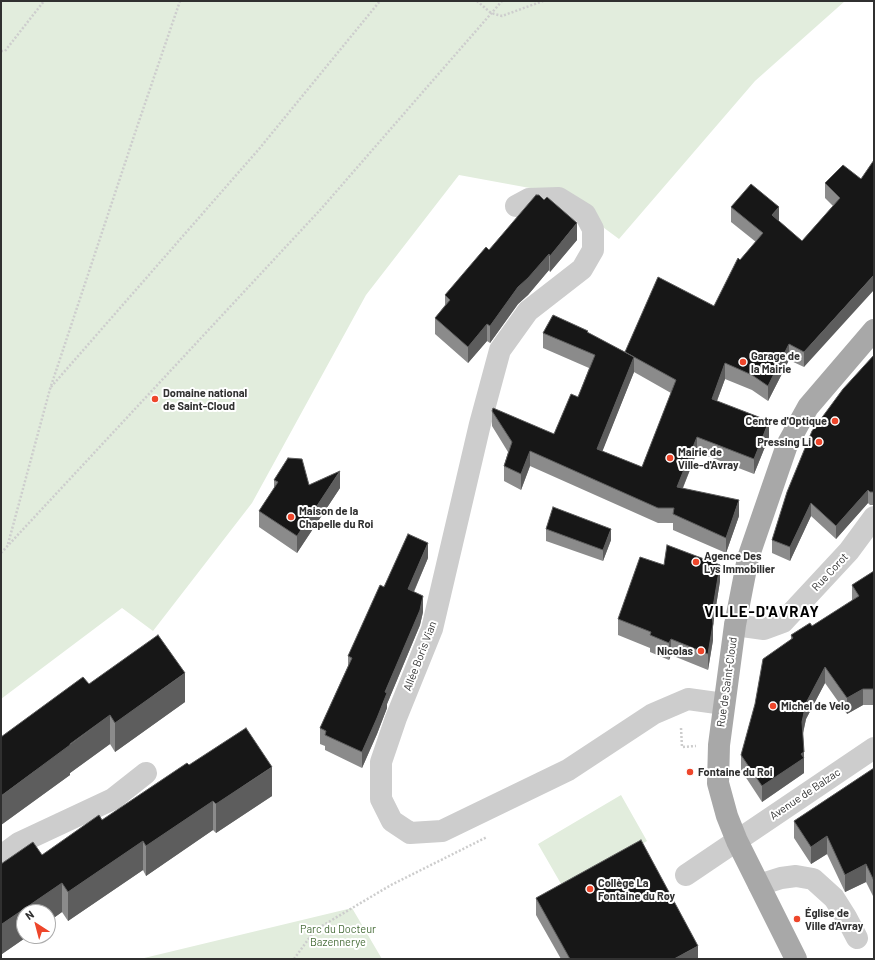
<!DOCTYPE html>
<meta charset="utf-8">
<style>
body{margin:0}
#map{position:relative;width:875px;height:960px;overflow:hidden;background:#fff;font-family:Barlow,sans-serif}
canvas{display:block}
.frame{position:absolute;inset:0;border:2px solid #303030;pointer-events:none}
.north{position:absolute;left:16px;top:904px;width:40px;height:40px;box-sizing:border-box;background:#fff;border:1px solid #acacac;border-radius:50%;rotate:324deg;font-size:11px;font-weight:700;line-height:16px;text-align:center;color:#303030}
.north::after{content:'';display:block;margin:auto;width:14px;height:18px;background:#ee462b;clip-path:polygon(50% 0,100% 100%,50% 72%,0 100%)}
</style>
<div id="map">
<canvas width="875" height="960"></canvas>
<div class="frame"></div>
<div class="north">N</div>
</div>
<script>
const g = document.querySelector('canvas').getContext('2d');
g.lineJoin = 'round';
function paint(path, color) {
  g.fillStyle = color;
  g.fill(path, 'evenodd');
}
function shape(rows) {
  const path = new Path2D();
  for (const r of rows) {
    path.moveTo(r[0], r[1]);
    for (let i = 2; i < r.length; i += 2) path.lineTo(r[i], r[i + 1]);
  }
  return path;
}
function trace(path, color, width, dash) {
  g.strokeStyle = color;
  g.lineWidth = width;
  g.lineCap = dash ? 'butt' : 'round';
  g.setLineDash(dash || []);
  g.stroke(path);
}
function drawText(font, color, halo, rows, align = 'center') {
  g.font = font + ' Barlow,sans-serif';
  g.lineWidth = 4;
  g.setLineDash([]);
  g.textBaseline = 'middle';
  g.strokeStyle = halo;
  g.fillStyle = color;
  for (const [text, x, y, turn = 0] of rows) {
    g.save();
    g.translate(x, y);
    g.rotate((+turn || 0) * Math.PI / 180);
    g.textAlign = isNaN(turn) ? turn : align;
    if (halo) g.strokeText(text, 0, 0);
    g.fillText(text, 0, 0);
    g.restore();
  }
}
const green = shape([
 [1,1,845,1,755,81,619,239,557,193,459,175,366,295,252,503,153,631,122,608,1,699],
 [621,795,647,841,564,889,538,844],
 [352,908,382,959,140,959]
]);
const path = shape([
 [477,1,491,13,502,16,543,1],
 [1,51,5,51,44,1],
 [51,387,259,149,380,1],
 [8,544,50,389,137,127,180,1],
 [1,553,321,209,502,1],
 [681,728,682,747,696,746],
 [294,959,315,930,391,885,487,837]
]);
const minor = shape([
 [516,206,529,199,559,198,585,214,593,229,593,250,582,269,528,311,500,350,480,424,432,629,396,718,381,762,381,799,392,821,410,833,442,831,568,770,653,714,688,699,724,704],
 [735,625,764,629,783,622,849,551,874,517],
 [1,856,19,843,113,799,146,773],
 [686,875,874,748],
 [759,885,781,878,796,876,813,879,834,898,846,917,857,938]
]);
const major = shape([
 [796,959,737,841,727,816,718,783,719,745,735,625,748,558,787,445,808,407,874,330]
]);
const wall = shape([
 [861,179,804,367,789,360,768,401,752,390,725,379,717,401,769,437,754,474,697,452,683,488,739,516,726,553,673,530,673,523,658,523,530,466,521,490,504,481,504,466,508,452,492,426,492,411,554,434,578,397,589,368,543,348,543,333,588,333,625,352,714,306,740,260,756,242,731,222,731,207,779,221,802,241,833,206,825,198,825,183],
 [634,372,671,393,642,467,602,451],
 [577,240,550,272,549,270,528,295,518,304,490,343,487,341,468,363,435,334,435,318,445,305,445,295,489,250],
 [874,355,874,505,870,505,868,503,836,539,811,516,790,561,772,553,772,540],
 [274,480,309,485,340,488,297,553,259,527,259,511,274,489],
 [546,529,611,540,603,561,546,541],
 [428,558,414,592,423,612,420,625,387,704,387,708,377,734,362,768,325,750,325,746,320,744,320,728,348,666,348,656,384,587],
 [664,565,720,581,713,625,713,640,708,670,671,655,669,660,650,652,650,648,618,635,618,619],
 [874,571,874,705,863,705,847,714,825,683,806,719,803,734,804,773,762,802,741,770,741,755,791,640,791,635,812,626,852,601,852,585],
 [89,684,185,702,115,752,110,744,70,773,70,775,1,825],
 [189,765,272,796,216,833,213,830,146,876,143,870,68,921,62,912,48,922,48,912,24,936,28,936,2,954,1,952,1,864,42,855,102,820],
 [874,768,874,898,866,882,845,892,827,854,811,864,794,838,794,821],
 [536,898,698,959,561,959,536,915]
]);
const shadedWall = shape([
 [779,207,779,222,772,215],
 [577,223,577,240,550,272,550,256],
 [549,254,549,270,528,295,518,304,490,343,490,326,518,287],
 [874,275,874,290,804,367,804,352],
 [487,324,487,341,468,363,468,347],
 [789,344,789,360,768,401,768,386],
 [634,357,634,372,597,465,597,449],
 [725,363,725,379,712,414,712,399],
 [769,421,769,437,754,474,754,459],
 [697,437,697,452,677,502,677,487],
 [530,451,530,466,521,490,521,474],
 [340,471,340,488,297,553,297,536],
 [868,490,868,503,836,539,836,526],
 [739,500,739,516,726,553,726,538],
 [811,503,811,516,790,561,790,547],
 [611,529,611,540,603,561,603,550],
 [428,543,428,558,408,605,408,589],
 [720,565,720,581,713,625,713,640,708,670,708,654,712,613],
 [423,596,423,612,420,625,387,704,387,708,377,734,362,768,362,752],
 [671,639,671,655,669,660,669,643],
 [825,667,825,683,806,719,802,737,802,722,806,703],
 [185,673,185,702,115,752,115,723],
 [863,689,863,705,847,714,847,698],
 [110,715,110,744,70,773,70,775,1,825,1,796],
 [804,752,804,773,762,802,762,786],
 [272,767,272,796,216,833,216,804],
 [213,801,213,830,146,876,146,846],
 [827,836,827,854,811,864,811,847],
 [143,841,143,870,68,921,68,892],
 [866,864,866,882,845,892,845,875],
 [62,883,62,912,48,922,48,912,24,912,24,936,28,936,2,954,2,924],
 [698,946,698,959,674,959]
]);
const building = shape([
 [874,160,874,275,804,352,789,344,768,386,752,375,725,363,712,399,769,421,754,459,697,437,677,487,739,500,726,538,673,514,674,508,658,508,530,451,521,474,504,466,512,442,492,411,493,408,554,434,571,394,578,397,595,355,543,333,553,315,588,331,587,332,634,357,597,449,642,467,676,380,625,352,658,277,714,306,738,258,740,260,763,233,731,207,751,184,779,207,772,215,802,241,840,198,825,183,843,165,861,179,874,160],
 [536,195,539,195,544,200,547,197,577,223,550,256,549,254,528,278,518,287,490,326,487,324,468,347,435,318,450,300,445,295,486,247,489,250,536,195],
 [874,355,874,492,870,492,868,490,836,526,811,503,790,547,772,540,787,492,812,431,843,389,874,355],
 [288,458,302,459,309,485,340,471,297,536,259,511,278,482,274,480,288,458],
 [553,507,611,529,603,550,546,529,553,507],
 [408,534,428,543,408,589,423,596,420,610,385,692,387,693,377,718,362,752,325,735,326,731,320,728,352,658,348,656,380,585,384,587,408,534],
 [667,545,720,565,712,613,713,624,708,654,671,639,669,643,650,635,651,632,618,619,640,557,664,565,667,545],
 [874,571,874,689,863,689,847,698,825,667,806,703,802,722,804,752,801,754,804,758,762,786,741,755,755,704,763,659,793,638,791,635,810,623,812,626,859,596,852,585,874,571],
 [158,635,185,673,115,723,110,715,70,744,70,745,1,796,1,737,83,677,89,684,158,635],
 [246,728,272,767,216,804,213,801,146,846,143,841,68,892,62,883,2,924,1,923,1,864,33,842,42,855,99,815,102,820,187,763,189,765,246,728],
 [874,768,874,881,866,864,845,875,827,836,811,847,794,821,874,768],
 [641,840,698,946,674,959,570,959,536,898,641,840]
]);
const markers = [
 [743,362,4,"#ee462b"],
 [155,399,4,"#ee462b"],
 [835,421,4,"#ee462b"],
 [819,442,4,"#ee462b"],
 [670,458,4,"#ee462b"],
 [291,517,4,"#ee462b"],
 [696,562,4,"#ee462b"],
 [701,651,4,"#ee462b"],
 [773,706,4,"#ee462b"],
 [690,772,4,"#ee462b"],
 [590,889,4,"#ee462b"],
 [797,919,4,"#ee462b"]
];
const poiNames = [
 ["Garage de",751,356],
 ["la Mairie",751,369],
 ["Domaine national",163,393],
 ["de Saint-Cloud",163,406],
 ["Centre d'Optique",827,421,"right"],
 ["Pressing Li",811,442,"right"],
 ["Mairie de",678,452],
 ["Ville-d'Avray",678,465],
 ["Maison de la",299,511],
 ["Chapelle du Roi",299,524],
 ["Agence Des",704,556],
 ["Lys Immobilier",704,569],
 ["Nicolas",693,651,"right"],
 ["Michel de Velo",781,706],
 ["Fontaine du Roi",698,772],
 ["Collège La",598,883],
 ["Fontaine du Roy",598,896],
 ["Église de",805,913],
 ["Ville d'Avray",805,926]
];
const streetNames = [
 ["Rue Corot",830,572,-47],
 ["Allée Boris Vian",420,656,-69],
 ["Rue de Saint-Cloud",727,682,-82],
 ["Avenue de Balzac",805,794,-34]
];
const parkNames = [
 ["Parc du Docteur",338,929],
 ["Bazennerye",338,942]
];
const districtNames = [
 ["VILLE-D'AVRAY",762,612]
];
paint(green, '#e2eddd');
trace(path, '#cdcdcd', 2.5, [2, 2]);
trace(minor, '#cdcdcd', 22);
trace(major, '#a8a8a8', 22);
paint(wall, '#8b8b8b');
paint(shadedWall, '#5d5d5d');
paint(building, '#171717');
trace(building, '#5d5d5d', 1);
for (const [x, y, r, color] of markers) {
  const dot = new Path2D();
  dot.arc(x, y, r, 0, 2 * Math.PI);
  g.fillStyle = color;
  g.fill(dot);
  trace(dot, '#fff', 1.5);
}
drawText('bold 11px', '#303030', '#fff', poiNames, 'left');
drawText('11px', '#303030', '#fff', streetNames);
drawText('11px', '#486e3a', '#fff', parkNames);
g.letterSpacing = '1px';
drawText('bold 15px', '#000', '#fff', districtNames);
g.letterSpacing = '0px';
</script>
